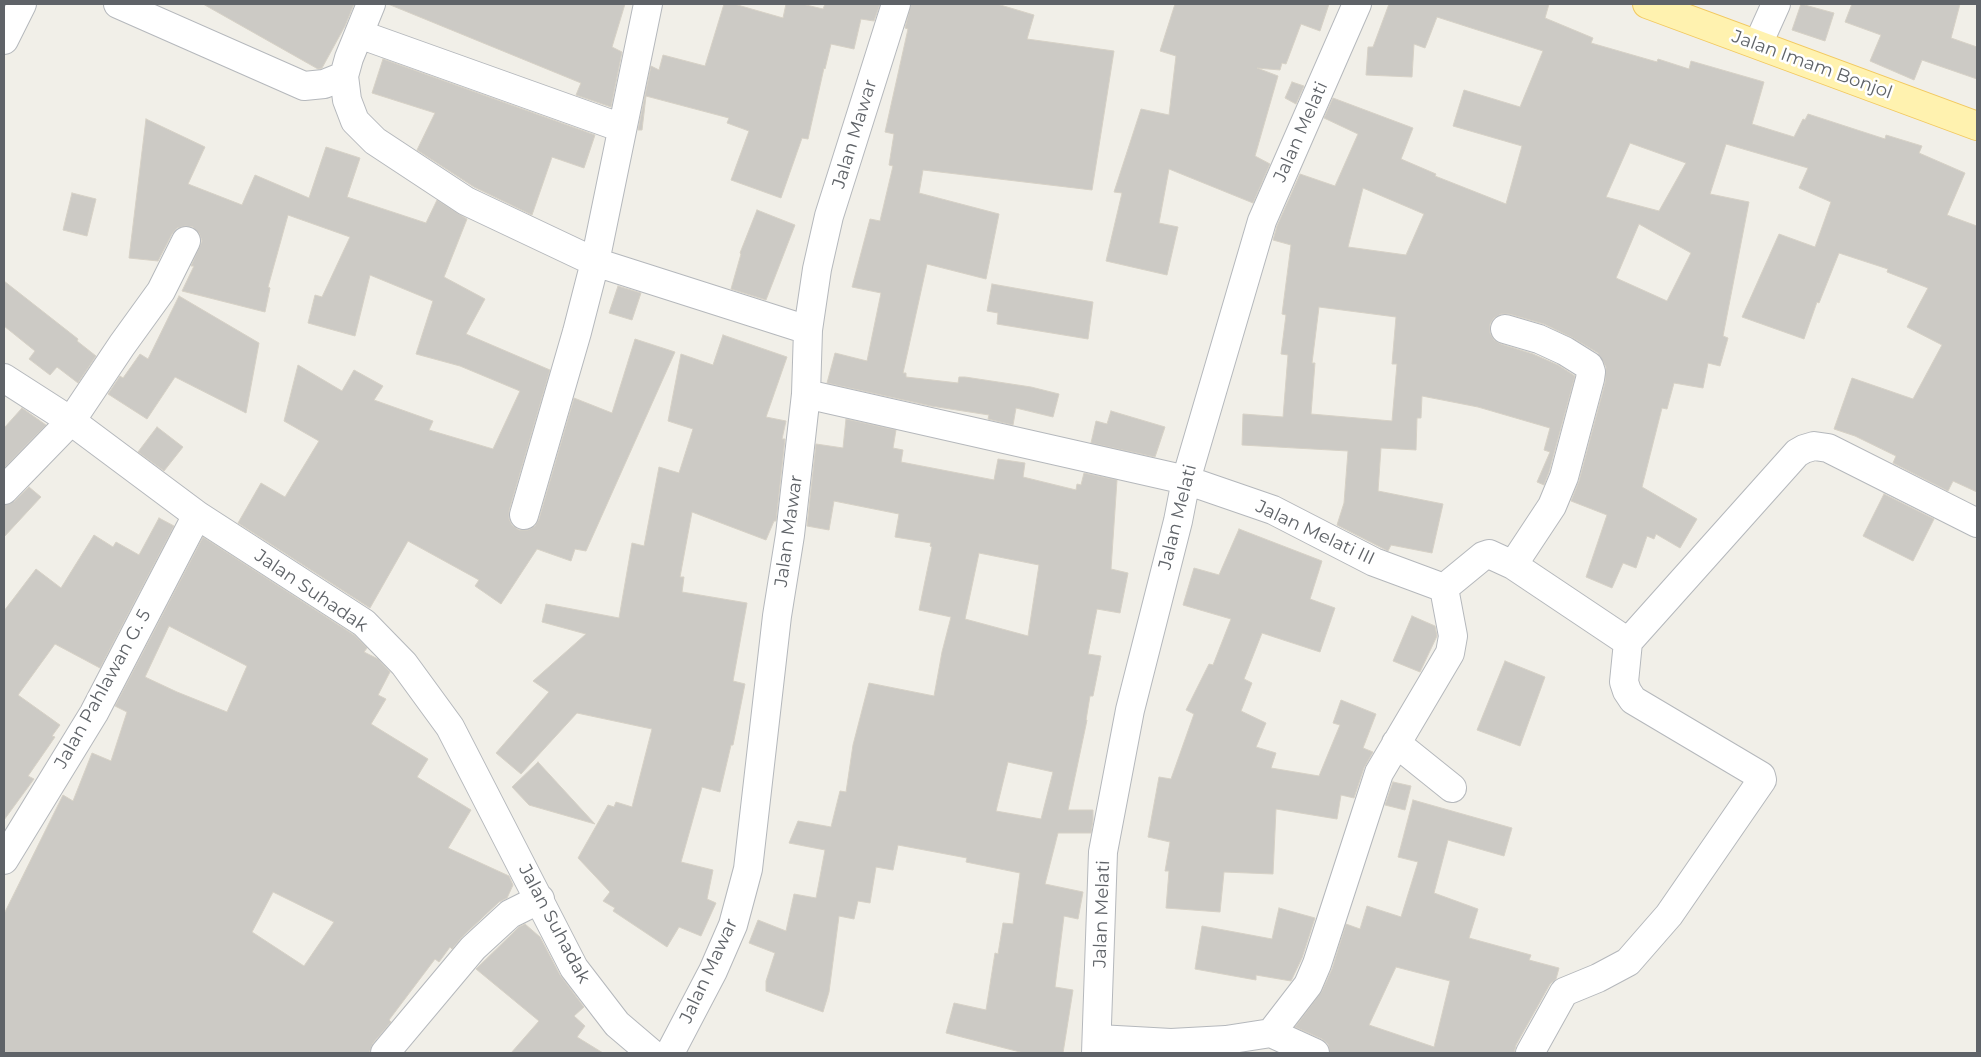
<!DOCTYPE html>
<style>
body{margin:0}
#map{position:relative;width:1981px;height:1057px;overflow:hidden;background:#f1efe8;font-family:Montserrat,sans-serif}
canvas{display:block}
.frame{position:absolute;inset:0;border:5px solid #5f6368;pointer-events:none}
</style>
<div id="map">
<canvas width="1981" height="1057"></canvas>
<div class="frame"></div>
</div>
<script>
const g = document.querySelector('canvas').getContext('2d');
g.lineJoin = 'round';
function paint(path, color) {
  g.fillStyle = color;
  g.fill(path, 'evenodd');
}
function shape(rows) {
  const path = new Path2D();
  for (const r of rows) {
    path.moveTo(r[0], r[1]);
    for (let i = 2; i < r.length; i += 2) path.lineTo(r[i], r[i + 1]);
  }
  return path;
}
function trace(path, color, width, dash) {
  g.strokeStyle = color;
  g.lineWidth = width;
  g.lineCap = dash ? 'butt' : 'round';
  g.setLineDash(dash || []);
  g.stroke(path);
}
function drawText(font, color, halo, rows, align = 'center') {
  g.font = font + ' Montserrat,sans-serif';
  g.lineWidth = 5;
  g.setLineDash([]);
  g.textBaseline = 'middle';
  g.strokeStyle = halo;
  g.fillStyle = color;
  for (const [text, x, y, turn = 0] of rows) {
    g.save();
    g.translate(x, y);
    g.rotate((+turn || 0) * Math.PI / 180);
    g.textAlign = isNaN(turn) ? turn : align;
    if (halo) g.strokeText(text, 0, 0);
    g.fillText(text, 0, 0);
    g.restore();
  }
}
const building = shape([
 [203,4,354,4,345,26,322,68,318,69,203,4],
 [388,4,625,4,612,47,622,52,611,107,576,95,581,83,388,4],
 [724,4,734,4,783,18,786,4,802,4,823,9,825,4,880,4,874,21,861,19,854,49,831,44,825,69,824,68,808,139,802,138,781,198,731,180,749,131,727,123,729,118,646,96,642,130,638,130,651,66,659,70,663,55,705,66,724,4],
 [911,4,997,4,1034,15,1027,39,1114,51,1092,190,923,170,919,193,999,214,986,279,927,264,903,373,906,373,906,377,958,383,959,377,965,377,1031,387,1059,394,1053,417,1016,408,1013,425,988,419,989,415,931,406,827,383,835,353,867,361,881,293,852,287,870,219,880,221,893,166,889,165,894,134,885,132,908,29,905,28,911,4],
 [1175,4,1329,4,1320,31,1301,24,1286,64,1282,63,1280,70,1257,68,1278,76,1255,156,1270,164,1253,203,1169,169,1159,223,1178,227,1167,275,1106,261,1122,193,1114,192,1141,109,1169,115,1176,56,1160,51,1175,4],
 [1389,4,1549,4,1545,18,1593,38,1591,43,1657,62,1658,59,1689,69,1691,61,1764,82,1752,124,1794,137,1803,119,1805,120,1808,114,1885,139,1886,135,1922,146,1919,153,1965,173,1947,215,1977,226,1977,492,1953,481,1948,491,1893,463,1896,456,1855,436,1834,429,1852,378,1913,399,1942,345,1907,327,1928,288,1887,272,1888,269,1839,253,1819,303,1817,302,1804,339,1742,317,1779,234,1815,247,1831,202,1799,188,1808,168,1726,144,1710,194,1749,202,1723,336,1728,338,1720,366,1708,363,1703,388,1674,383,1667,409,1662,408,1642,487,1697,519,1680,548,1656,534,1654,539,1647,536,1636,568,1623,563,1612,588,1586,577,1607,515,1571,501,1579,481,1605,383,1606,367,1598,353,1573,338,1544,324,1509,314,1501,314,1494,318,1490,324,1490,333,1494,340,1501,344,1533,354,1558,365,1575,376,1549,472,1544,485,1537,482,1550,452,1544,450,1550,428,1478,407,1422,396,1421,418,1417,418,1416,450,1381,448,1378,491,1443,504,1432,553,1391,545,1388,551,1337,525,1344,503,1348,451,1242,445,1243,414,1283,417,1288,355,1281,354,1286,315,1282,314,1291,245,1273,240,1277,226,1300,174,1335,186,1358,134,1324,118,1333,98,1413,128,1401,159,1436,174,1435,176,1506,204,1522,146,1453,126,1464,90,1520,107,1543,51,1437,17,1425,48,1414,44,1412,77,1366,75,1368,47,1373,47,1389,4],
 [1630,143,1686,163,1659,211,1606,197,1630,143],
 [1363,188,1424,214,1406,255,1348,247,1363,188],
 [1639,224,1691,253,1667,301,1616,278,1639,224],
 [1319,307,1396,317,1392,364,1397,364,1392,421,1311,414,1315,363,1312,363,1319,307],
 [1801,4,1834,13,1825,41,1792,30,1801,4],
 [1852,4,1960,4,1951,38,1977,47,1977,79,1922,60,1914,80,1870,61,1881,35,1845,22,1852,4],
 [383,59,595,135,584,168,552,157,532,215,474,187,417,150,435,113,372,93,383,59],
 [1292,82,1304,86,1296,104,1285,98,1292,82],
 [146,119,205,147,188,184,242,205,255,175,309,198,326,147,360,158,347,197,426,223,437,200,467,219,444,277,485,299,466,334,550,370,509,511,509,519,512,525,519,530,528,530,535,526,539,519,574,398,612,413,635,339,675,352,586,551,575,549,571,561,537,549,501,604,475,586,479,580,408,541,370,608,238,523,261,483,285,497,319,441,284,421,298,365,342,391,354,370,383,386,374,400,433,421,429,430,493,449,520,391,460,366,416,354,433,301,370,275,355,336,308,323,315,295,322,297,350,237,288,215,268,287,270,288,265,312,182,291,194,266,191,266,202,241,199,233,193,227,185,226,177,228,172,234,158,261,129,258,146,119],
 [72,193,96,199,87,236,63,230,72,193],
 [757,210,795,225,766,300,731,289,741,254,740,253,757,210],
 [4,281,78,339,77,341,96,356,78,383,57,367,50,375,29,359,35,351,4,326,4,281],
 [992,284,1093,302,1088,339,997,324,998,313,987,311,992,284],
 [618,286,641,293,632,320,609,313,618,286],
 [179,296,259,343,246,413,175,377,147,419,108,394,120,376,123,378,140,354,148,359,179,296],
 [723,335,787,357,766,417,786,421,782,439,785,439,776,521,774,521,766,540,692,512,680,577,684,577,682,592,747,603,733,681,745,684,733,745,731,745,720,792,702,787,681,862,713,870,707,899,716,903,701,936,679,927,667,947,613,911,615,908,603,901,610,892,578,858,608,805,614,807,616,802,632,807,652,729,577,713,521,774,496,753,549,692,533,681,586,634,542,622,546,604,619,618,632,543,644,546,659,467,679,473,693,429,668,421,681,354,713,365,723,335],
 [22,408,46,425,4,468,4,426,5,427,22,408],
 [1111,411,1165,427,1155,457,1091,443,1096,421,1107,424,1111,411],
 [846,419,896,430,893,448,903,450,901,462,994,480,998,459,1025,463,1023,477,1076,490,1077,484,1081,485,1084,473,1117,480,1111,569,1128,573,1120,613,1097,609,1088,654,1101,656,1093,696,1090,696,1086,720,1087,720,1068,810,1093,810,1093,820,1091,833,1058,833,1045,884,1083,892,1078,919,1064,916,1055,987,1073,990,1063,1053,1024,1053,946,1033,954,1003,986,1010,995,953,998,954,1003,923,1013,924,1020,873,966,862,967,858,898,845,893,870,876,867,870,903,858,901,854,919,839,916,829,992,823,1012,766,991,766,981,775,953,749,943,758,920,786,931,794,894,816,898,825,850,789,843,798,821,831,827,840,791,846,792,853,745,869,683,934,696,942,652,951,617,919,610,932,547,930,546,931,543,895,537,899,514,834,501,829,530,807,526,816,444,843,448,846,419],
 [979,553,1039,565,1028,636,965,619,979,553],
 [1008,762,1053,772,1041,819,996,811,1008,762],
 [157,427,183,447,164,471,138,452,157,427],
 [29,487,41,497,4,537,4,505,15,501,29,487],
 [1884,494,1934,519,1913,561,1863,536,1884,494],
 [159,518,174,526,100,668,55,644,18,695,60,725,52,736,55,737,28,776,34,779,4,820,4,611,36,569,61,588,94,535,113,547,116,542,139,555,159,518],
 [1239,529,1322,561,1310,599,1335,608,1320,652,1262,633,1244,679,1252,683,1241,711,1266,723,1256,747,1276,753,1271,768,1319,776,1340,725,1333,723,1341,700,1376,714,1363,748,1373,752,1364,768,1354,798,1341,795,1337,819,1276,809,1273,874,1224,872,1220,912,1166,908,1169,871,1165,871,1170,842,1148,837,1159,777,1171,779,1194,714,1186,710,1209,664,1213,665,1231,619,1183,605,1194,568,1219,575,1239,529],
 [203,537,354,635,367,648,364,652,378,659,390,672,378,695,386,699,371,724,428,759,417,777,471,810,448,848,509,876,513,885,507,898,499,902,462,937,452,949,450,947,439,962,435,959,389,1020,391,1022,373,1043,369,1053,4,1053,4,914,63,795,73,801,92,753,111,761,127,712,115,706,203,537],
 [169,626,247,666,227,712,177,692,145,677,169,626],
 [273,892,334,922,304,966,252,932,273,892],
 [1412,616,1435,626,1437,636,1420,672,1393,661,1412,616],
 [1505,661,1545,677,1520,746,1477,730,1505,661],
 [538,762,595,824,529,805,512,787,538,762],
 [1393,782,1411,786,1405,810,1385,805,1393,782],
 [1413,800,1512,828,1504,856,1448,840,1434,893,1478,909,1469,938,1531,955,1529,960,1559,968,1556,979,1550,984,1516,1045,1514,1053,1330,1053,1328,1044,1322,1039,1295,1027,1322,991,1332,969,1346,924,1360,929,1367,906,1401,917,1418,862,1398,857,1413,800],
 [1396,967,1450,981,1434,1047,1369,1025,1396,967],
 [1279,908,1315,918,1302,958,1291,981,1256,975,1256,980,1195,969,1202,926,1272,939,1279,908],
 [525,924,540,937,560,975,584,1007,574,1016,585,1026,577,1037,603,1053,511,1053,539,1021,476,969,519,927,525,924]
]);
const minor = shape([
 [118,4,304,86,324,84,344,76],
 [371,4,349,58,344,76,347,100,355,121,375,141,466,201,595,262,808,330],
 [359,34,622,128],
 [4,40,22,4],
 [1758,44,1776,4],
 [1505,329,1539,339,1565,351,1589,366,1591,372,1590,379,1564,477,1552,506,1513,565],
 [4,378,71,421,197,515,364,623,404,664,450,727,574,968,617,1024,651,1053],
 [806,394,1186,480,1273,510,1374,562,1444,588],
 [4,490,71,421,122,345,161,291,186,241],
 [524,515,577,332,595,262,648,4],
 [1444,588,1483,556,1489,554,1513,565,1628,642,1624,682,1627,691,1633,700,1761,776,1762,780,1669,915,1628,962,1598,978,1564,992,1530,1053],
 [1628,642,1797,453,1804,449,1814,446,1828,448,1977,523],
 [1396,743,1452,788],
 [4,860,94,713,197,515],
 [1271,1033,1315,1053],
 [1098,1039,1171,1043,1226,1040,1271,1033,1308,985,1317,964,1379,773,1450,653,1453,636,1444,588],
 [385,1053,473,948,510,914,540,899],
 [670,1053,713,971,733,925,748,869,777,616,790,535,806,394,808,330,817,269,829,216,896,4],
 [1096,1053,1103,852,1130,710,1178,521,1186,480,1262,221,1357,4]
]);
const major = shape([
 [1647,4,1977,126]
]);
const streetNames = [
 ["Jalan Imam Bonjol",1812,65,20],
 ["Jalan Melati",1301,132,-66],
 ["Jalan Mawar",855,134,-73],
 ["Jalan Melati",1178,517,-76],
 ["Jalan Mawar",789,531,-82],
 ["Jalan Melati III",1315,533,25],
 ["Jalan Suhadak",311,591,34],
 ["Jalan Pahlawan G. 5",103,689,-61],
 ["Jalan Melati",1102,914,-88],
 ["Jalan Suhadak",554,924,62],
 ["Jalan Mawar",709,971,-65]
];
paint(building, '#cccac5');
trace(building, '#d6d1c6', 1);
trace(minor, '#b5b8bc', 30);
trace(major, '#f2c960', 30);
trace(minor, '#fff', 28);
trace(major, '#fff2af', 28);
drawText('18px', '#5f6368', '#fff', streetNames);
</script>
